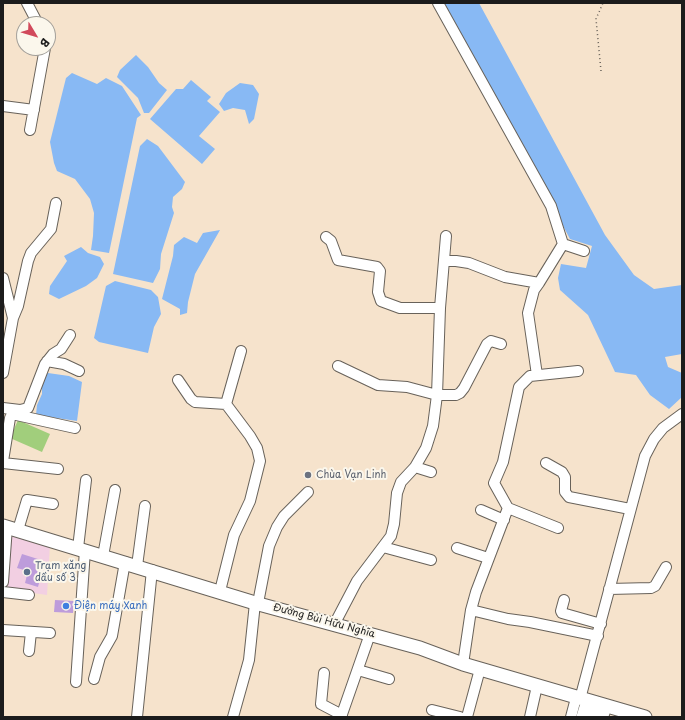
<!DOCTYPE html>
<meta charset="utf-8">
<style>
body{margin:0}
#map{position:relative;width:685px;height:720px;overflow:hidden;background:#f6e3cc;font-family:"Playpen Sans",sans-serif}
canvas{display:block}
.frame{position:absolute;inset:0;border:4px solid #1c1c1c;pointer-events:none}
.north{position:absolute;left:16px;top:16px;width:40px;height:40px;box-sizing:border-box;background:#fbf7ec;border:1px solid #a29f99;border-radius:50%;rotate:128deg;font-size:11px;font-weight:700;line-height:16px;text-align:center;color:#1c1c1c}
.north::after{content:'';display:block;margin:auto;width:14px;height:18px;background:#d1495b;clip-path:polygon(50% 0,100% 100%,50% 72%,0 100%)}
</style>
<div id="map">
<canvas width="685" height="720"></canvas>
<div class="frame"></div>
<div class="north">B</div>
</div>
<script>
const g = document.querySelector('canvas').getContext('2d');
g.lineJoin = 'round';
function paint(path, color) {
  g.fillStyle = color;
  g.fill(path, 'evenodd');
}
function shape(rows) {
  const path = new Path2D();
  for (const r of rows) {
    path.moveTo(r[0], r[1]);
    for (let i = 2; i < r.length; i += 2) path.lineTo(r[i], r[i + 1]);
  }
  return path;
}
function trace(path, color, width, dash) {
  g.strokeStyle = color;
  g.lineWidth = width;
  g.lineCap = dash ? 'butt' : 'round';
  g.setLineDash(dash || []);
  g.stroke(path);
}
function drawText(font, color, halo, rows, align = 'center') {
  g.font = font + ' "Playpen Sans",sans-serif';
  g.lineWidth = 4;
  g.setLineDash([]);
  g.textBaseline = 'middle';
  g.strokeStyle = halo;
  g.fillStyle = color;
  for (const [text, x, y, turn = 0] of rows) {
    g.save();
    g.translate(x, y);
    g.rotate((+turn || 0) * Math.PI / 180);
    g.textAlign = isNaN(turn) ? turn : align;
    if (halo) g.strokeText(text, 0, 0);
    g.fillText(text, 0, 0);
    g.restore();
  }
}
const built = shape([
 [9,532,50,544,47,595,5,589]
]);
const green = shape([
 [18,420,50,434,42,452,10,438]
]);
const water = shape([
 [444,3,479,3,605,235,634,275,654,289,682,285,682,354,665,357,668,367,682,373,682,397,669,409,650,395,636,375,615,372,588,315,560,290,558,278,561,264,586,268,592,246,570,239],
 [136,55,148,67,159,83,167,90,149,113,144,113,138,98,117,77,120,70],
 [72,73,97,84,106,78,122,86,141,115,137,118,109,253,91,250,93,236,94,213,90,199,75,179,57,171,54,163,50,142,66,78],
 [191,80,211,97,207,101,220,112,199,136,215,149,202,164,150,119,176,89,183,89],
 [240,83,253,85,259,94,254,119,249,124,245,110,233,108,224,111,219,104,226,93],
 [147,139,158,146,185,182,182,189,173,197,172,207,174,213,161,254,160,269,153,283,113,274,140,146],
 [220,230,195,274,188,302,187,313,180,315,180,309,162,299,173,256,174,245,184,237,197,243,203,233],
 [81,247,88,253,100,257,104,264,97,278,86,286,59,299,49,294,50,286,67,261,64,256],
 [115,281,151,290,158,297,161,314,154,327,148,353,99,342,94,338,106,286],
 [48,373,69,376,82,382,77,421,36,415,37,405,42,394,42,377]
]);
const building = shape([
 [22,554,41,560,37,574,41,575,38,587,25,583,28,571,17,568],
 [55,600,74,601,73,613,54,612]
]);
const path = shape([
 [601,71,596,19,603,3]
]);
const minor = shape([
 [27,3,38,24],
 [438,3,551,206,563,244,584,251],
 [3,106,34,110],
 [30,130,45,48],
 [326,237,331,241,338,260,377,267,380,271,378,292,381,301,400,308,440,308],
 [444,261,456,261,469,263,505,277,539,283,563,244],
 [3,278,13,318],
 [47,361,64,364,79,371],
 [338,366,378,385,407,387,437,395,456,395,460,393,464,388,487,344,491,341,501,344],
 [3,373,13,318,18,306,28,261,31,253,51,229,56,203],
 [537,375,528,313,534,290,539,283],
 [178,380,191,399,195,402,226,404],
 [3,408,20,410,28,408,45,364,53,354,61,349,70,335],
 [3,461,10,418,12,414,75,428],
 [3,463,58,469],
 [546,463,562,472,565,477,565,492,569,497,630,509],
 [415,467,431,472],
 [508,508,558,528],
 [481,510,504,520],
 [18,530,27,500,53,504],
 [383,547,431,560],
 [78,548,86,480],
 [457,548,488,558],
 [103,556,115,490],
 [137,566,145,506],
 [3,582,7,527],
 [609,589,651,588,655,586,666,567],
 [220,591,234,535,250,501,260,461,257,448,250,436,226,404,241,351],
 [3,592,29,595],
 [564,600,561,611,562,613,601,624],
 [258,603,269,546,277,527,284,516,308,492],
 [471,610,508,619,530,622,598,636],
 [335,623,357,581,391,536,394,524,397,493,401,482,415,467,426,448,433,426,437,395,440,308,446,236],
 [3,630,50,633],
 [29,651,31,632],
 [463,664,471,610,476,592,508,508,494,483,503,462,519,387,530,376,578,371],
 [358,670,389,679],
 [324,673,321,704,342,715],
 [94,679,100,657,112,636,125,562],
 [76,682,85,550],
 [580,699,645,456,654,439,663,428,682,414],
 [432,710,460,717],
 [137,717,152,570],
 [233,717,249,660,255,603],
 [341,717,370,634],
 [467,717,480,669],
 [530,717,537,686],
 [571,717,576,698],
 [603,717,607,706]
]);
const major = shape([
 [3,526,255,603,420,648,463,664,645,717],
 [583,717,588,701],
 [594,717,598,704]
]);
const markers = [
 [308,475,4,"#6b7280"],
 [27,572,4,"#5c6f8a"],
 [66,606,4,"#3f7fe0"]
];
const worshipNames = [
 ["Chùa Vạn Linh",316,475]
];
const serviceNames = [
 ["Trạm xăng",35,566],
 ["dầu số 3",35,578]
];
const shopNames = [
 ["Điện máy Xanh",74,606]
];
const streetNames = [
 ["Đường Bùi Hữu Nghĩa",324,621,15]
];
paint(built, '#f2cfe2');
paint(green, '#a1ce7c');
paint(water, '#88b9f4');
paint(building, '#bd9cdb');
trace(minor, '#68625a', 12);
trace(major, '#68625a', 15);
trace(path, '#68625a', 1.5, [1, 3]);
trace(minor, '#fff', 10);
trace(major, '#fff', 13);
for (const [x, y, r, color] of markers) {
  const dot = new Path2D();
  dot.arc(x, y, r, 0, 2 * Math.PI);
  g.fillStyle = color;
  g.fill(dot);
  trace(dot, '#fbf7ec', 1.5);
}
drawText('10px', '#5b616d', '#fbf7ec', worshipNames, 'left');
drawText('10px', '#4e5e75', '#fbf7ec', serviceNames, 'left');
drawText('10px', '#366cbe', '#fbf7ec', shopNames, 'left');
drawText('10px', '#1c1c1c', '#fbf7ec', streetNames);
</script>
